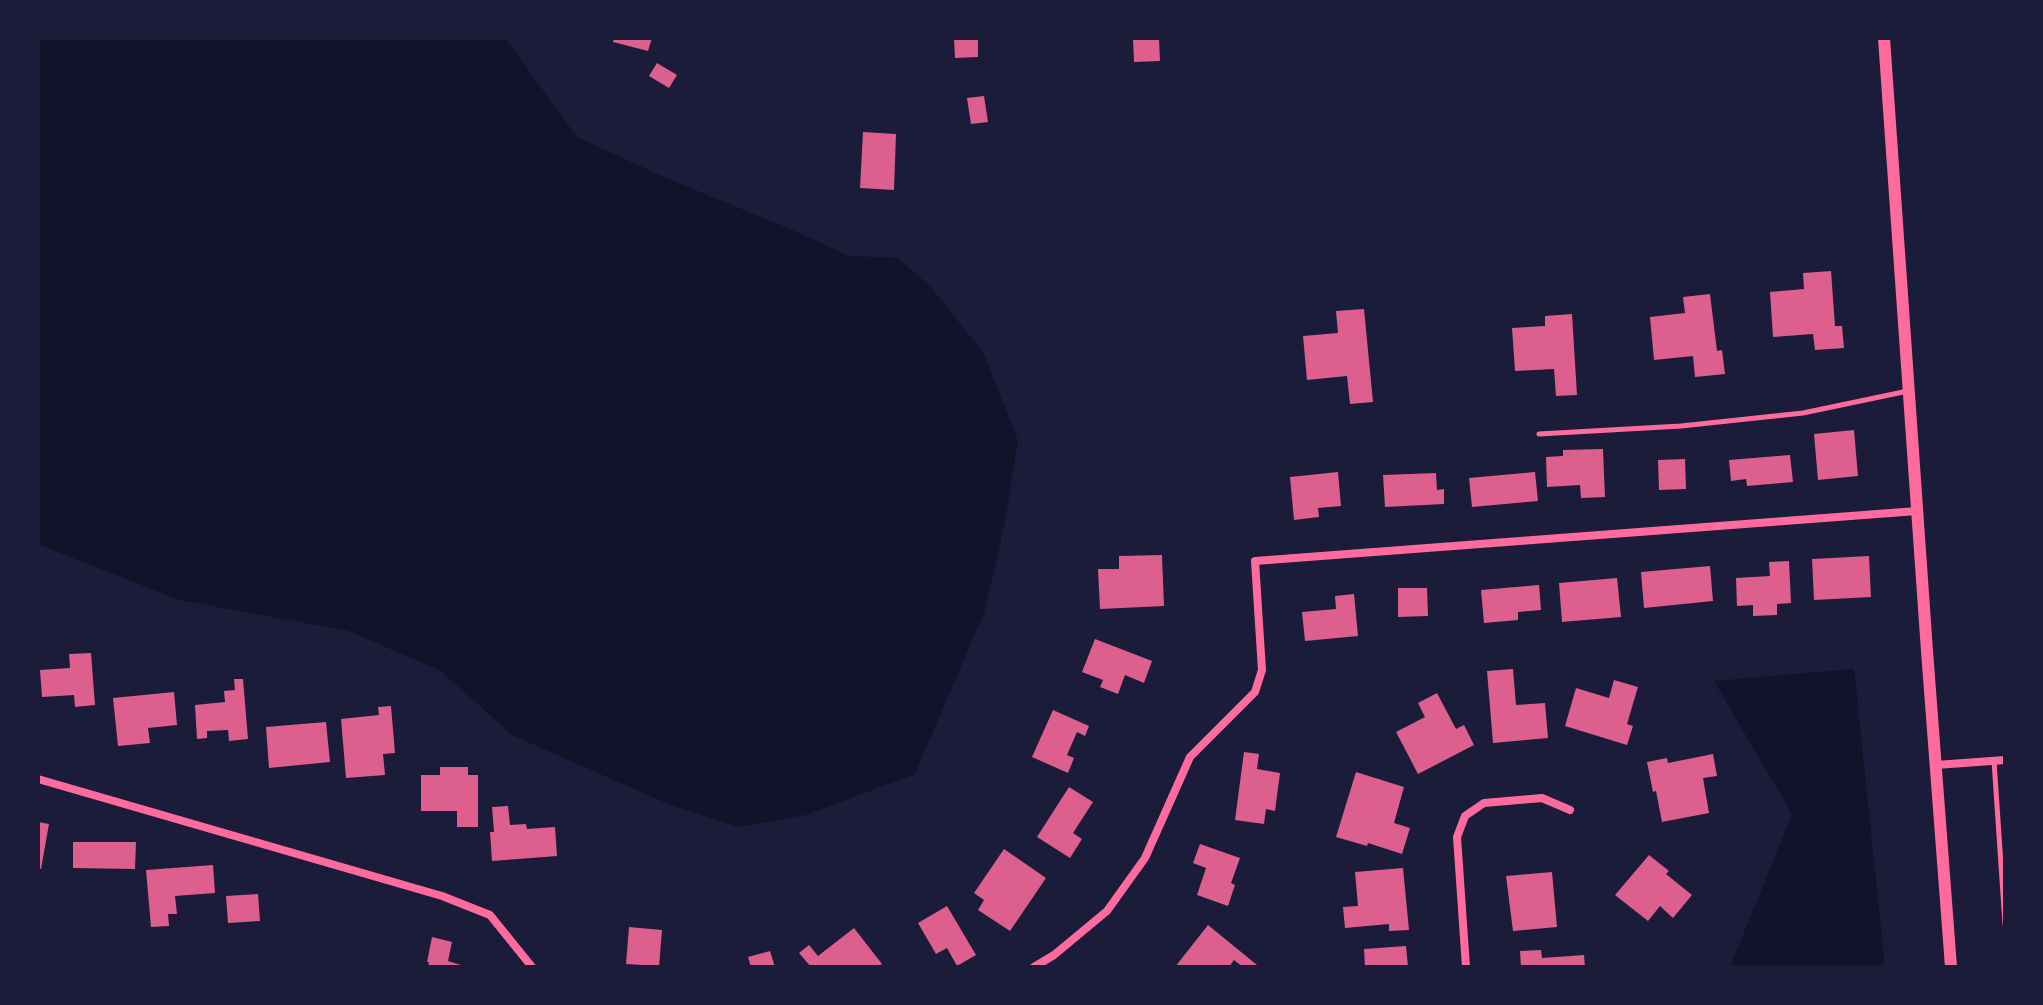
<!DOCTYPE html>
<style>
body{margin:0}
#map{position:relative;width:2043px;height:1005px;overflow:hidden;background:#1b1b3a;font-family:Poppins,sans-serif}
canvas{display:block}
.frame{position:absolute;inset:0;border:40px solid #1b1b3a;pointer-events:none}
</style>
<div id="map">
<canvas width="2043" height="1005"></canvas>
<div class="frame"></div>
</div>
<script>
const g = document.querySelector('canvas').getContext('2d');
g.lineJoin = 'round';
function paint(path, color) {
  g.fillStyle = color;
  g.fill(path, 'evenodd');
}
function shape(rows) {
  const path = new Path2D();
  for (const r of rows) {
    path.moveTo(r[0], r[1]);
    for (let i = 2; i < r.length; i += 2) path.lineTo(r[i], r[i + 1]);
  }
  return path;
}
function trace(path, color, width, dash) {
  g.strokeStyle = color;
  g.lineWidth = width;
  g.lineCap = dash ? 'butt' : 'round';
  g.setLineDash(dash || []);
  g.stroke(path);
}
const water = shape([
 [38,38,505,38,577,137,666,178,795,231,849,256,897,258,930,286,984,354,1018,441,1004,527,985,610,915,774,806,815,738,827,668,804,512,735,441,671,349,631,179,600,38,544],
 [1854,669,1885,967,1730,967,1792,814,1714,681]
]);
const building = shape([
 [614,38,652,38,648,51,613,42],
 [954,38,978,38,978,57,955,58],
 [1133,38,1159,38,1160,61,1134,62],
 [657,63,677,75,669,88,649,76],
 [984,96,988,122,971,124,967,98],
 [863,132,896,134,894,190,860,188],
 [1831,271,1835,326,1842,326,1844,348,1815,350,1813,334,1773,337,1770,292,1804,289,1803,273],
 [1710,294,1717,351,1722,350,1725,374,1695,377,1693,356,1654,360,1650,317,1685,313,1683,297],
 [1364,309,1373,402,1350,404,1347,376,1307,380,1303,336,1338,333,1336,311],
 [1572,314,1577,395,1556,396,1554,369,1515,371,1512,328,1545,326,1545,316],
 [1854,430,1858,476,1818,480,1814,434],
 [1603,449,1605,497,1581,498,1580,485,1547,487,1546,457,1563,456,1563,450],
 [1790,455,1793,482,1747,486,1746,479,1731,481,1729,460],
 [1685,459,1686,489,1659,490,1658,460],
 [1338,472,1341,506,1318,508,1319,517,1294,520,1290,477],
 [1535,472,1538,501,1472,507,1469,478],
 [1436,473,1437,490,1444,489,1444,504,1385,507,1383,475],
 [1162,555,1164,606,1100,609,1098,569,1119,569,1119,556],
 [1869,556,1871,597,1814,600,1812,559],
 [1789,561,1791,603,1777,604,1777,615,1753,616,1753,605,1737,606,1736,578,1770,576,1769,562],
 [1710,566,1713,601,1644,608,1641,572],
 [1617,578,1621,617,1562,622,1559,583],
 [1539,585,1541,610,1518,612,1518,620,1484,623,1481,590],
 [1398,588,1427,588,1428,616,1398,617],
 [1354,594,1358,636,1305,641,1302,612,1336,609,1335,596],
 [1095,639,1152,661,1144,683,1125,675,1118,694,1100,687,1103,680,1082,672],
 [91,653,95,705,75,707,74,695,42,697,40,670,70,668,69,654],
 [1513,669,1516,705,1545,703,1548,738,1493,743,1487,671],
 [234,679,243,679,248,739,229,741,228,730,207,731,207,738,197,739,195,705,225,702,224,691,235,690],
 [1614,680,1638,687,1627,724,1633,726,1627,745,1565,726,1576,688,1609,698],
 [174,692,177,725,148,728,150,743,118,746,113,698],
 [1437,693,1456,729,1464,725,1474,745,1418,774,1396,732,1425,717,1418,703],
 [391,706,395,753,383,754,385,775,346,778,341,719,379,715,378,707],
 [1053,710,1089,726,1085,736,1077,732,1067,755,1074,758,1068,773,1032,757],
 [326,722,330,762,269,768,266,727],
 [1244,752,1259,754,1257,769,1280,773,1275,811,1266,809,1264,824,1235,820],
 [1713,754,1717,776,1703,778,1709,813,1662,822,1656,791,1653,792,1647,762,1667,758,1668,763],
 [440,767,468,767,468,775,478,775,478,827,457,827,457,811,421,811,421,775,440,775],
 [1356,772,1404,787,1394,823,1410,828,1402,854,1368,843,1367,846,1336,837],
 [1069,787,1093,802,1073,833,1082,839,1070,858,1037,837],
 [508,806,510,825,526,824,527,829,555,827,557,856,492,861,490,832,494,832,492,807],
 [38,822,49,824,41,869,38,868],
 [73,842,136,842,135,869,73,868],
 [1200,844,1240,858,1231,883,1235,885,1228,906,1197,895,1206,868,1193,863],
 [1004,849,1046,878,1010,931,978,910,984,900,974,893],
 [1649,855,1669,871,1666,874,1692,895,1673,918,1660,906,1648,921,1615,895],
 [213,865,215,893,175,896,177,914,168,914,169,926,151,927,146,870],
 [1403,868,1409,930,1389,931,1389,924,1345,928,1343,907,1358,906,1355,872],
 [1552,872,1557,927,1513,931,1506,876],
 [258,894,260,921,228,923,226,896],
 [947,906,976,955,957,966,947,948,936,954,918,923],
 [1208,925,1257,965,1256,967,1243,967,1234,960,1229,967,1175,967],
 [629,927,662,930,659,967,642,967,643,965,626,964],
 [854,928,882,964,877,967,855,967,854,965,852,967,811,967,799,953,809,945,818,956],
 [432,937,452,942,448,961,467,967,428,967,429,962,427,962],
 [1406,946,1408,967,1365,967,1364,949],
 [1541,950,1542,958,1584,955,1585,967,1521,967,1520,951],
 [770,951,775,967,751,967,748,957]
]);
const service = shape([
 [1539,434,1681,426,1803,413,1908,391],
 [1994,761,2005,924]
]);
const minor = shape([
 [1936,765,2005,760],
 [38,779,442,896,490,915,532,967],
 [1034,967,1054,955,1107,911,1145,858,1190,757,1255,692,1262,670,1255,561,1917,511],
 [1466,967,1457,837,1465,816,1484,803,1542,798,1570,810]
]);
const tertiary = shape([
 [1884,38,1927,651,1951,967]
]);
paint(water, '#12122b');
paint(building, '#dd5f8e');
trace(service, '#ff6b9d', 5);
trace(minor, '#ff6b9d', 8);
trace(tertiary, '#ff6b9d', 12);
</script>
